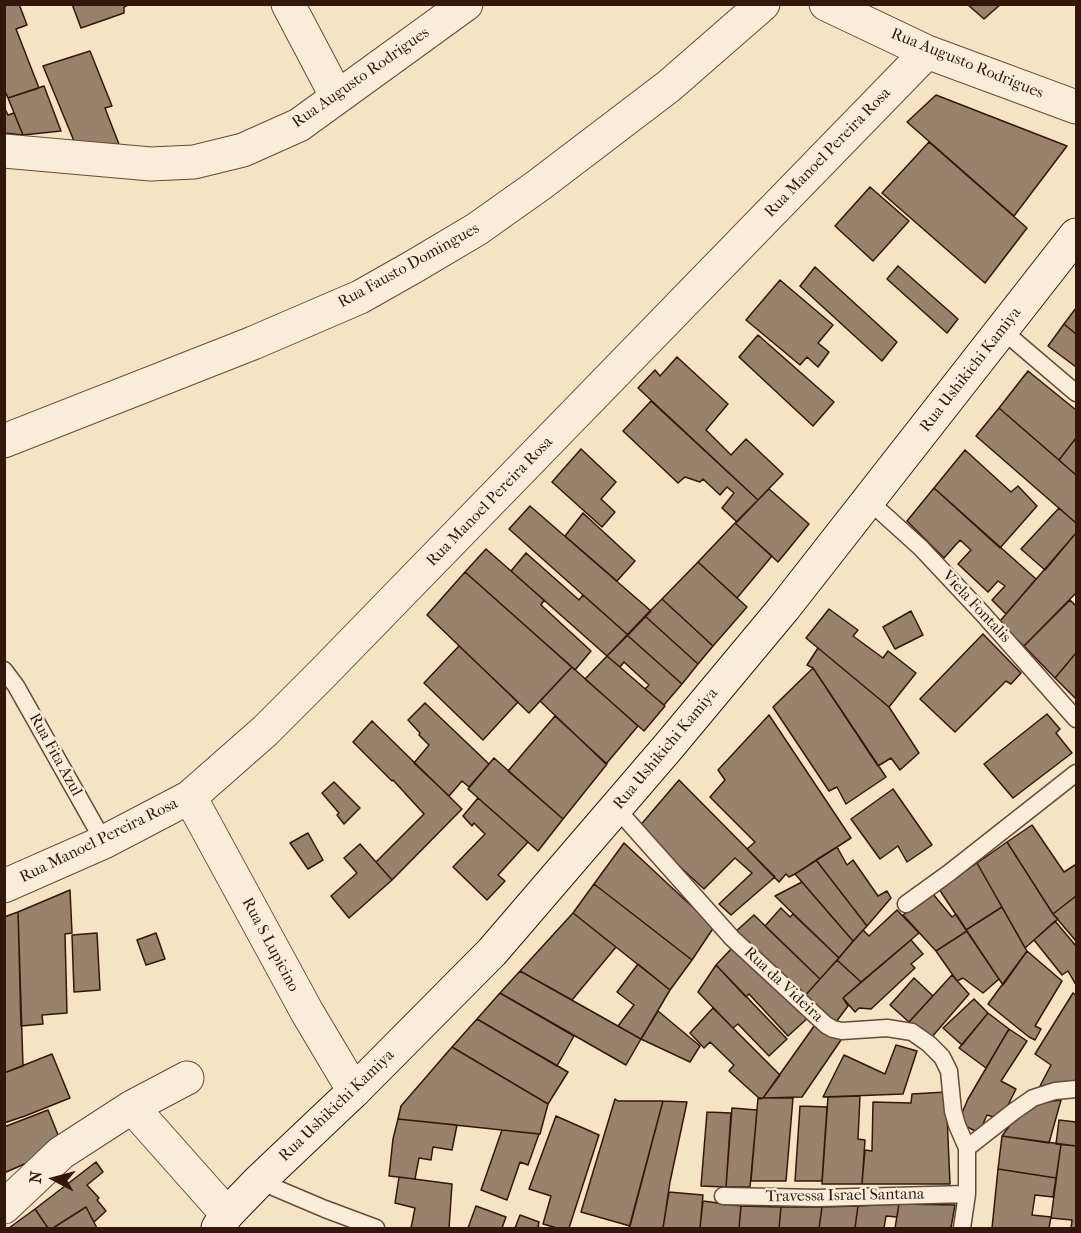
<!DOCTYPE html>
<style>
body{margin:0}
#map{position:relative;width:1081px;height:1233px;overflow:hidden;background:#f6e3c4;font-family:"IM FELL French Canon",serif}
canvas{display:block}
.frame{position:absolute;inset:0;border:6px solid #34170b;pointer-events:none}
.north{position:absolute;left:24px;top:1149px;width:60px;height:60px;-webkit-text-stroke:4px #f9edd9;paint-order:stroke;rotate:276deg;font-size:16px;font-weight:700;line-height:24px;text-align:center;color:#34170b}
.north::after{content:'';display:block;margin:auto;width:21px;height:27px;background:#34170b;clip-path:polygon(50% 0,100% 100%,50% 72%,0 100%)}
</style>
<div id="map">
<canvas width="1081" height="1233"></canvas>
<div class="frame"></div>
<div class="north">N</div>
</div>
<script>
const g = document.querySelector('canvas').getContext('2d');
g.lineJoin = 'round';
function paint(path, color) {
  g.fillStyle = color;
  g.fill(path, 'evenodd');
}
function shape(rows) {
  const path = new Path2D();
  for (const r of rows) {
    path.moveTo(r[0], r[1]);
    for (let i = 2; i < r.length; i += 2) path.lineTo(r[i], r[i + 1]);
  }
  return path;
}
function trace(path, color, width, dash) {
  g.strokeStyle = color;
  g.lineWidth = width;
  g.lineCap = dash ? 'butt' : 'round';
  g.setLineDash(dash || []);
  g.stroke(path);
}
function drawText(font, color, halo, rows, align = 'center') {
  g.font = font + ' "IM FELL French Canon",serif';
  g.lineWidth = 4.5;
  g.setLineDash([]);
  g.textBaseline = 'middle';
  g.strokeStyle = halo;
  g.fillStyle = color;
  for (const [text, x, y, turn = 0] of rows) {
    g.save();
    g.translate(x, y);
    g.rotate((+turn || 0) * Math.PI / 180);
    g.textAlign = isNaN(turn) ? turn : align;
    if (halo) g.strokeText(text, 0, 0);
    g.fillText(text, 0, 0);
    g.restore();
  }
}
const building = shape([
 [4,4,19,4,27,25,16,29,39,88,8,98,4,89,4,4],
 [72,4,130,4,124,7,124,13,81,28,72,4],
 [967,4,1001,4,984,19,967,4],
 [90,51,112,106,105,108,120,147,74,141,43,66,90,51],
 [44,86,61,131,23,135,8,98,44,86],
 [936,95,1067,146,1014,216,907,122,936,95],
 [4,107,8,115,14,113,23,135,4,133,4,107],
 [929,142,1027,228,985,283,882,193,929,142],
 [870,187,909,221,873,261,835,226,870,187],
 [898,266,958,319,947,333,887,279,898,266],
 [815,267,897,342,882,361,800,286,815,267],
 [780,280,833,325,818,343,829,352,818,367,807,357,800,365,746,320,780,280],
 [1076,308,1076,334,1064,324,1076,308],
 [1064,324,1076,334,1076,367,1048,346,1064,324],
 [758,335,834,402,813,426,739,357,758,335],
 [677,357,728,404,706,430,731,455,746,439,783,474,758,500,638,388,655,370,660,376,677,357],
 [1028,371,1076,410,1076,438,1059,460,999,408,1028,371],
 [651,401,758,500,737,522,722,508,734,493,727,487,720,495,703,479,700,482,685,477,678,483,623,431,651,401],
 [999,408,1076,475,1076,523,976,436,999,408],
 [1076,438,1076,475,1059,460,1076,438],
 [581,449,616,482,601,499,615,512,602,527,552,482,581,449],
 [965,450,1011,492,1018,486,1037,506,1000,548,934,488,965,450],
 [934,488,1036,579,1006,614,992,600,1005,586,998,581,988,592,958,564,971,550,960,540,944,558,907,521,934,488],
 [769,489,809,524,778,562,735,523,769,489],
 [530,506,651,611,628,635,509,529,530,506],
 [1059,508,1076,523,1076,533,1045,570,1021,549,1059,508],
 [583,513,635,561,617,581,565,536,583,513],
 [735,523,772,556,737,598,698,562,735,523],
 [1076,533,1076,593,1024,646,1010,633,1000,621,1076,533],
 [486,549,544,600,541,605,591,651,575,670,465,572,486,549],
 [526,553,579,600,583,595,628,635,607,656,511,571,526,553],
 [698,562,747,607,713,646,662,599,698,562],
 [465,572,572,667,529,713,427,615,465,572],
 [662,599,713,646,698,664,645,616,662,599],
 [1070,600,1076,606,1076,653,1055,678,1024,646,1070,600],
 [829,609,858,630,853,636,883,658,888,651,916,673,889,707,806,638,829,609],
 [911,611,923,635,895,649,883,627,911,611],
 [645,616,698,664,682,684,627,635,645,616],
 [983,634,1021,673,1011,684,1006,681,955,732,920,699,983,634],
 [627,635,682,684,664,705,645,689,649,685,624,662,620,667,607,656,627,635],
 [459,646,518,702,483,740,424,683,459,646],
 [818,648,889,707,919,753,900,770,891,758,878,766,813,668,807,665,818,648],
 [1076,653,1076,699,1055,678,1076,653],
 [607,656,665,706,644,731,585,679,607,656],
 [572,667,638,726,606,764,540,701,572,667],
 [813,668,886,777,846,804,837,787,829,791,773,707,813,668],
 [425,703,489,764,469,787,462,781,449,796,414,763,429,745,419,735,420,733,408,720,425,703],
 [1047,714,1060,729,1056,733,1072,753,1013,798,984,764,1047,714],
 [769,715,851,838,795,874,789,877,786,874,779,882,747,849,755,842,710,797,725,780,718,770,769,715],
 [555,716,607,764,563,819,508,771,555,716],
 [372,721,462,809,392,880,376,862,424,814,393,780,392,781,353,742,372,721],
 [494,758,563,819,538,851,468,789,494,758],
 [679,780,775,877,731,915,719,904,752,873,735,858,704,889,638,828,679,780],
 [334,782,360,808,344,824,337,815,339,813,322,793,334,782],
 [893,789,932,845,907,862,898,846,880,859,851,819,893,789],
 [478,798,528,842,498,875,505,881,487,900,453,867,485,834,474,823,472,826,463,816,478,798],
 [1032,825,1064,872,1075,865,1076,867,1076,896,1053,914,1007,842,1032,825],
 [308,833,323,860,308,869,290,843,308,833],
 [1007,842,1053,914,1058,919,1025,948,977,863,1007,842],
 [624,843,714,927,692,960,594,884,624,843],
 [360,844,392,880,349,918,331,896,357,873,344,858,360,844],
 [837,847,847,865,853,860,878,896,887,891,891,898,867,926,816,860,837,847],
 [816,860,867,926,853,941,795,874,816,860],
 [977,863,1002,907,966,930,939,889,977,863],
 [802,882,853,941,839,958,775,896,802,882],
 [594,884,692,960,670,990,573,913,594,884],
 [70,890,72,933,65,934,67,1013,42,1015,43,1024,21,1026,18,912,70,890],
 [933,894,952,917,956,914,967,931,936,951,903,915,933,894],
 [1076,896,1076,941,1053,914,1076,896],
 [1002,907,1027,951,1003,985,966,930,1002,907],
 [781,908,790,917,793,914,839,958,820,979,765,926,781,908],
 [897,910,919,933,861,982,837,960,863,930,869,936,897,910],
 [18,912,23,1066,4,1073,4,917,18,912],
 [573,913,616,947,572,1000,520,971,573,913],
 [754,915,820,979,803,998,734,933,754,915],
 [1055,921,1076,946,1076,985,1068,971,1062,975,1034,940,1055,921],
 [967,931,999,979,983,993,963,978,957,981,936,951,967,931],
 [97,933,100,990,74,992,72,935,97,933],
 [156,933,165,959,146,965,137,940,156,933],
 [911,940,923,954,911,964,915,968,871,1009,859,1008,855,1012,843,998,911,940],
 [734,946,810,1016,788,1036,749,994,746,997,716,965,734,946],
 [1027,951,1062,981,1035,1026,1041,1029,1035,1040,1029,1037,988,1004,1027,951],
 [837,960,861,982,843,998,848,1006,836,1022,803,998,837,960],
 [638,964,670,990,641,1039,618,1026,634,1005,617,992,638,964],
 [716,965,787,1039,769,1056,738,1024,733,1028,698,992,716,965],
 [520,971,641,1039,626,1065,500,993,520,971],
 [952,975,969,994,931,1038,908,1023,952,975],
 [914,978,933,996,909,1022,890,1005,914,978],
 [500,993,574,1036,557,1066,477,1019,500,993],
 [1073,993,1076,995,1076,1082,1040,1086,1051,1065,1035,1054,1073,993],
 [974,999,988,1013,962,1045,943,1028,974,999],
 [713,1008,780,1075,763,1098,760,1099,729,1071,734,1065,710,1042,704,1048,690,1033,713,1008],
 [658,1011,700,1046,690,1062,641,1039,658,1011],
 [988,1013,1009,1029,986,1068,959,1048,988,1013],
 [477,1019,568,1072,548,1104,452,1047,477,1019],
 [817,1022,841,1040,802,1097,763,1098,817,1022],
 [1009,1029,1027,1041,1001,1081,1016,1089,1001,1119,987,1115,979,1133,958,1122,968,1099,1009,1029],
 [896,1045,917,1051,903,1094,823,1097,844,1055,885,1074,896,1045],
 [452,1047,548,1104,540,1134,398,1119,401,1106,452,1047],
 [52,1054,70,1098,25,1116,4,1123,4,1073,52,1054],
 [946,1092,950,1184,862,1184,865,1150,872,1151,873,1102,911,1103,912,1094,946,1092],
 [860,1096,858,1139,865,1140,862,1184,822,1184,828,1097,860,1096],
 [758,1098,793,1098,786,1181,751,1181,758,1098],
 [615,1099,618,1101,663,1101,630,1226,581,1212,615,1099],
 [1061,1100,1049,1143,1002,1136,1025,1105,1061,1100],
 [663,1101,687,1102,670,1182,663,1228,629,1228,663,1101],
 [800,1106,827,1107,822,1181,795,1181,800,1106],
 [732,1108,757,1110,750,1187,726,1187,732,1108],
 [48,1110,63,1147,4,1173,4,1127,48,1110],
 [707,1112,731,1113,726,1187,701,1186,707,1112],
 [556,1116,599,1135,569,1228,557,1228,543,1224,551,1196,529,1189,556,1116],
 [398,1119,457,1125,452,1150,433,1147,431,1160,419,1158,415,1179,389,1176,393,1139,398,1119],
 [1059,1120,1076,1122,1076,1146,1056,1144,1059,1120],
 [502,1130,539,1134,528,1165,520,1162,507,1200,481,1190,502,1130],
 [1002,1136,1061,1144,1056,1178,998,1169,1002,1136],
 [1061,1144,1076,1146,1076,1228,1071,1228,1072,1220,1051,1218,1061,1144],
 [96,1162,103,1172,87,1185,99,1198,97,1200,106,1211,94,1222,86,1207,53,1228,48,1228,35,1209,96,1162],
 [998,1169,1056,1178,1053,1197,1035,1195,1032,1215,1051,1217,1049,1228,992,1228,998,1169],
 [399,1177,452,1184,449,1228,411,1228,415,1208,395,1203,399,1177],
 [669,1192,703,1195,700,1228,663,1228,669,1192],
 [703,1201,741,1206,739,1228,700,1228,703,1201],
 [899,1204,897,1217,886,1216,884,1228,855,1228,858,1206,899,1204],
 [899,1204,955,1205,951,1228,895,1228,899,1204],
 [476,1206,506,1217,502,1228,468,1228,476,1206],
 [741,1206,781,1207,779,1228,739,1228,741,1206],
 [858,1206,855,1228,819,1228,822,1207,858,1206],
 [86,1207,97,1228,53,1228,86,1207],
 [781,1207,822,1207,819,1228,779,1228,781,1207],
 [35,1209,48,1228,9,1228,35,1209],
 [520,1215,539,1222,538,1227,542,1228,515,1228,520,1215]
]);
const service = shape([
 [1002,330,1076,393],
 [869,501,921,548,982,613,1076,719],
 [4,670,16,686,104,842],
 [616,808,732,938,826,1025,833,1029,842,1031,887,1028,912,1032,929,1044,942,1057,949,1071,953,1111,957,1125,967,1148],
 [906,904,949,873,1076,773],
 [259,1181,325,1209,376,1228],
 [723,1196,818,1198,967,1194],
 [962,1228,967,1194,967,1148,1013,1112,1033,1098,1055,1091,1076,1089]
]);
const minor = shape([
 [288,4,337,97],
 [826,4,927,52,1076,107],
 [4,151,151,164,194,162,243,150,299,125,466,4],
 [4,441,253,343,360,297,413,267,477,229,539,185,669,86,763,4],
 [190,797,307,1012,354,1091],
 [4,886,104,842,190,797,265,731,323,673,927,52],
 [132,1107,227,1214],
 [4,1207,61,1153,132,1107,187,1078]
]);
const secondary = shape([
 [218,1228,227,1214,259,1181,354,1091,492,952,669,746,784,608,1076,235]
]);
const streetNames = [
 ["Rua Augusto Rodrigues",967,64,22],
 ["Rua Augusto Rodrigues",361,78,-35],
 ["Rua Manoel Pereira Rosa",828,153,-46],
 ["Rua Fausto Domingues",409,266,-29],
 ["Rua Ushikichi Kamiya",971,370,-52],
 ["Rua Manoel Pereira Rosa",490,502,-46],
 ["Viela Fontalis",976,607,47],
 ["Rua Ushikichi Kamiya",666,749,-50],
 ["Rua Fita Azul",55,755,61],
 ["Rua Manoel Pereira Rosa",99,841,-26],
 ["Rua S Lupicino",270,945,62],
 ["Rua da Videira",783,985,43],
 ["Rua Ushikichi Kamiya",337,1106,-44],
 ["Travessa Israel Santana",845,1196,-1]
];
paint(building, '#99816b');
trace(building, '#34170b', 1.5);
trace(service, '#644a39', 19);
trace(minor, '#644a39', 35);
trace(secondary, '#34170b', 35);
trace(service, '#f9edd9', 16);
trace(minor, '#f9edd9', 33);
trace(secondary, '#f9edd9', 33);
drawText('16px', '#34170b', '#f9edd9', streetNames);
</script>
